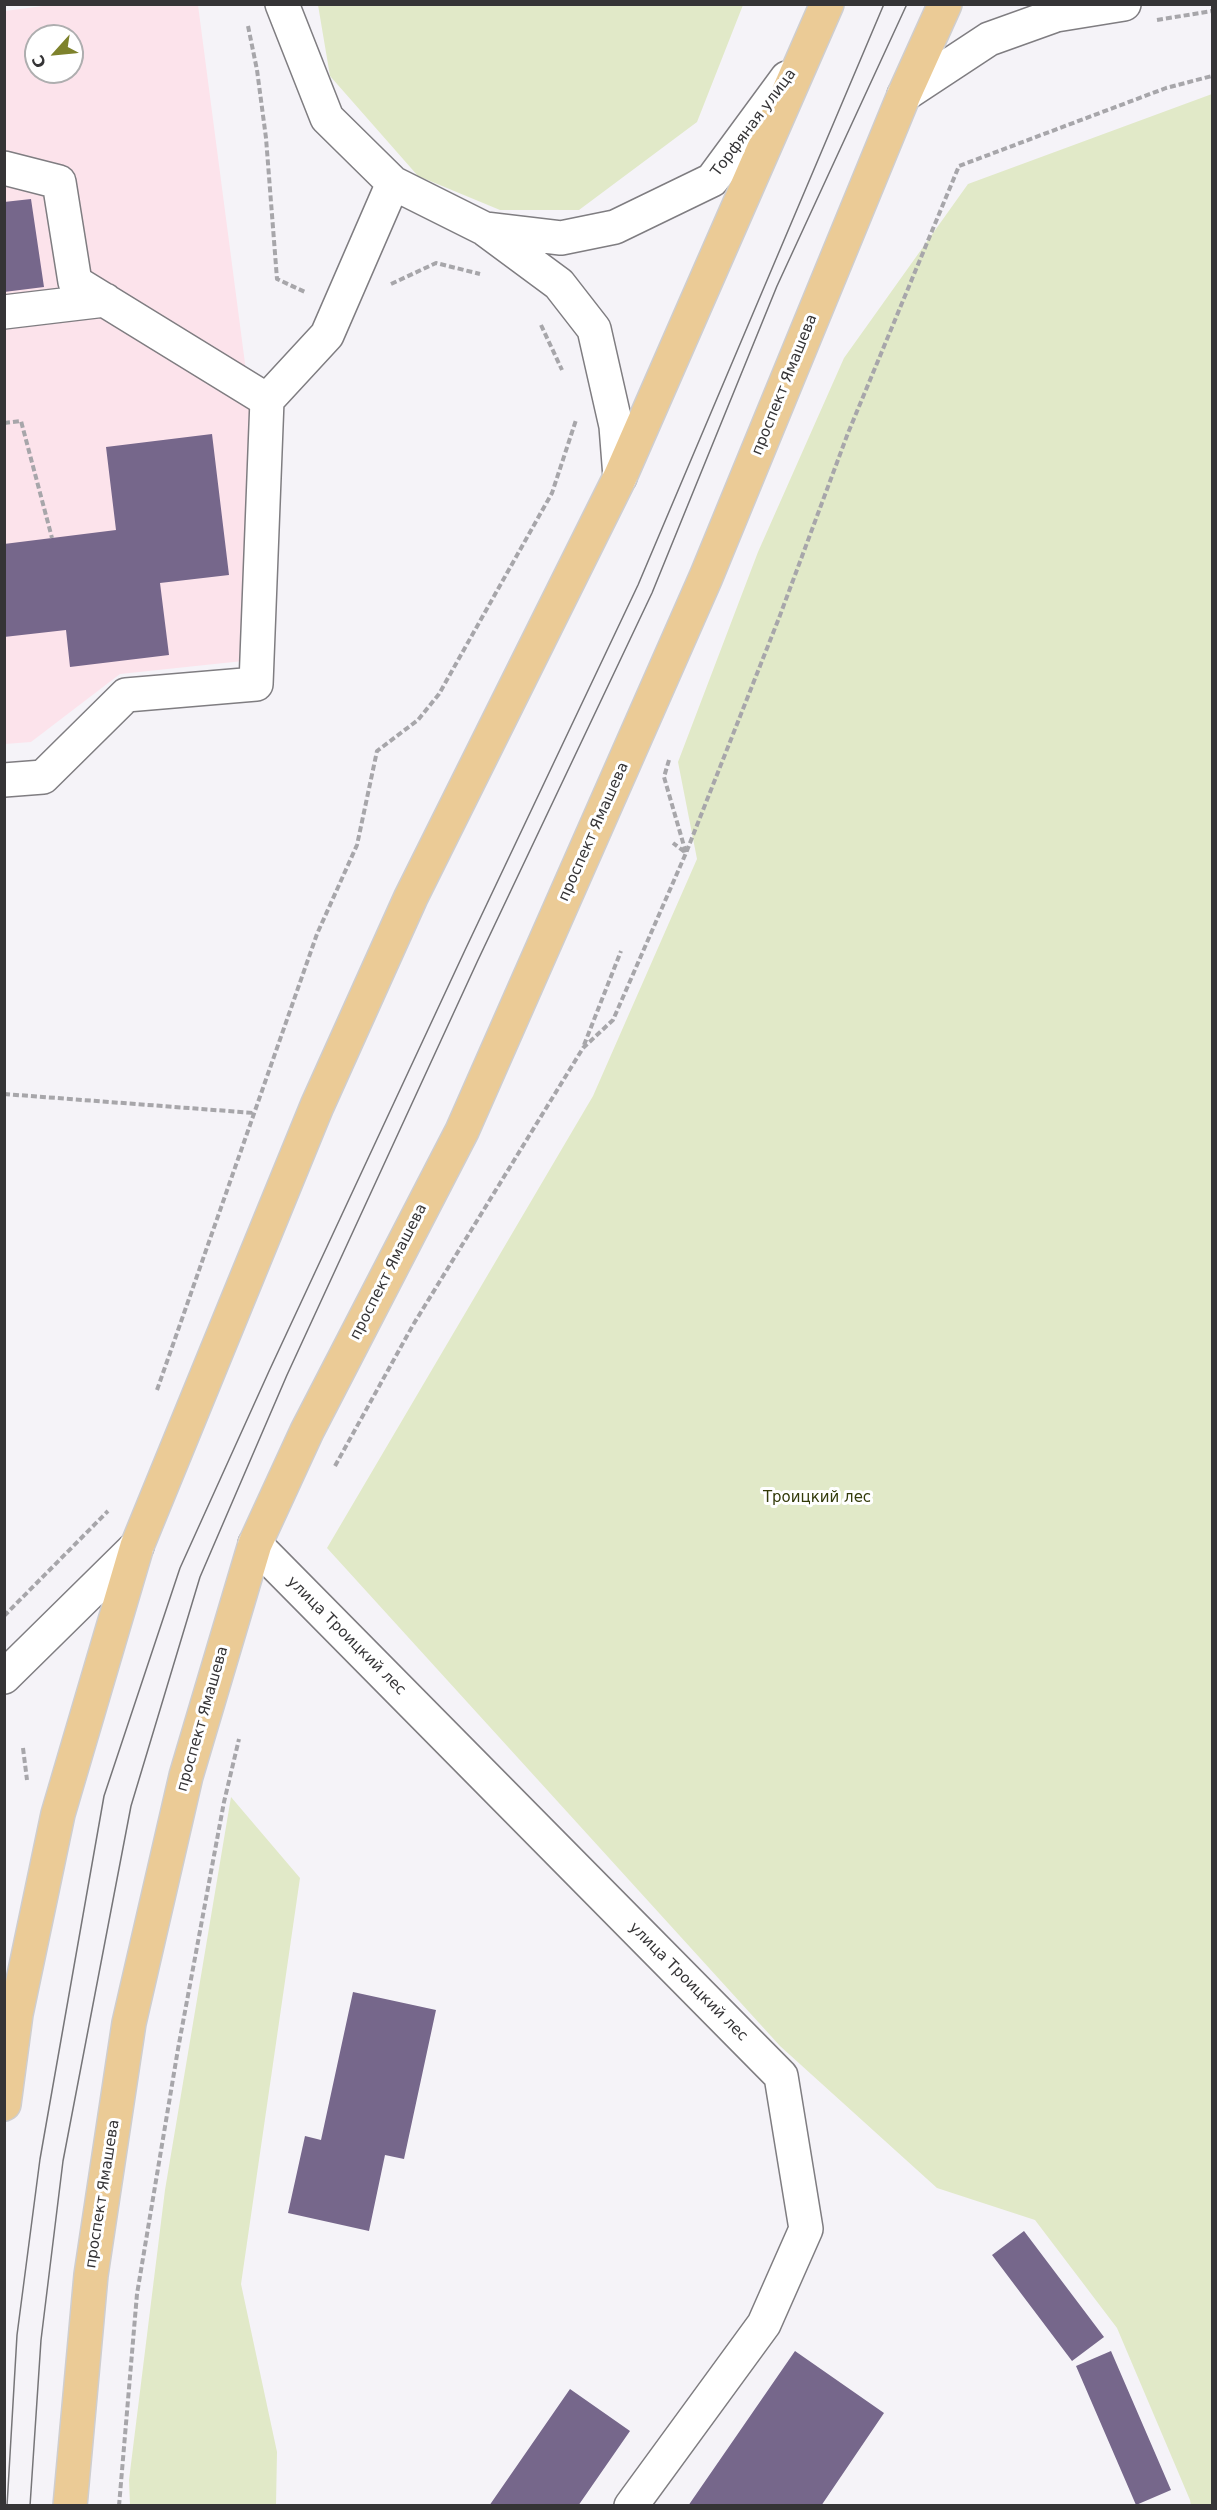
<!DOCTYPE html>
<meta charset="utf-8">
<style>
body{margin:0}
#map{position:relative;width:1217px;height:2510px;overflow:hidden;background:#f5f3f8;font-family:"DejaVu Sans",sans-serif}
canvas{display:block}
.frame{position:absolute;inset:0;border:6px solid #353436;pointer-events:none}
.north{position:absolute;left:24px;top:24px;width:60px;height:60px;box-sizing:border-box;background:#fff;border:2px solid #aeaeaf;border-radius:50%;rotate:243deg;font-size:16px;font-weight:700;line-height:24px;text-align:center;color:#353436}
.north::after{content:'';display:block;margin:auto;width:21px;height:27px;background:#7e822c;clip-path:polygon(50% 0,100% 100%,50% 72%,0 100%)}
</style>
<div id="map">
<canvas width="1217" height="2510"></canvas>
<div class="frame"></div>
<div class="north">С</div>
</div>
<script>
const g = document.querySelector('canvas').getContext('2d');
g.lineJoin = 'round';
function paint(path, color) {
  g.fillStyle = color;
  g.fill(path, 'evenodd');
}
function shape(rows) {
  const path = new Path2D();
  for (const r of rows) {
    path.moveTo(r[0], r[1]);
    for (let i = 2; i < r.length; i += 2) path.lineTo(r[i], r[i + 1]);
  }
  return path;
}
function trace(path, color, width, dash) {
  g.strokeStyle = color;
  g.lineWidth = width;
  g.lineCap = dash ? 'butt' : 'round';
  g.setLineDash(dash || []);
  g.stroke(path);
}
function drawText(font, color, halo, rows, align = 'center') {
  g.font = font + ' "DejaVu Sans",sans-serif';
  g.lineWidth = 6;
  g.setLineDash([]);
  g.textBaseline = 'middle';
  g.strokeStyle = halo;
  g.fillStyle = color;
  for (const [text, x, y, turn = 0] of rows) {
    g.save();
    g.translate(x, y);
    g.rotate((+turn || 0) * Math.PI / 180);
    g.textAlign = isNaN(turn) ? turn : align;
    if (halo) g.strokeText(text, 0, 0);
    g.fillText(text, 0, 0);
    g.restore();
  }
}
const education = shape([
 [58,4,198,5,254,432,243,661,120,674,31,742,5,744,5,11],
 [36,36,72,36,72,72,36,72]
]);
const green = shape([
 [318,5,318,4,743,5,697,122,579,210,500,210,418,176,330,76],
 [1212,94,1212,2505,1191,2506,1190,2500,1117,2328,1035,2220,937,2188,780,2046,327,1548,593,1096,697,859,678,762,758,552,844,358,968,184],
 [231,1797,300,1878,241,2284,277,2452,276,2505,130,2505,129,2480,165,2190]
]);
const building = shape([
 [31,199,44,287,4,292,4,202],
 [212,434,229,575,160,583,169,655,70,667,66,630,4,637,4,544,116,530,106,447],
 [353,1992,436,2010,404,2159,385,2155,369,2231,288,2213,305,2136,321,2140],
 [1024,2231,1104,2337,1072,2361,992,2255],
 [795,2351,884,2413,821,2506,688,2506],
 [1111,2351,1171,2490,1136,2505,1076,2366],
 [570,2389,630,2431,578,2506,489,2506]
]);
const path = shape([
 [1157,20,1212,11],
 [248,26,257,70,266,138,277,279,305,292],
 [391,284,436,263,480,274],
 [541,325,562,370],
 [4,423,21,421,52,538],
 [669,760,664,777,686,853,673,843],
 [584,1045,621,951],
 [4,1094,254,1113],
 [157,1390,317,934,357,845,377,751,418,720,439,694,552,493,576,420],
 [335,1466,413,1325,583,1048,613,1020,686,853,779,618,848,433,959,166,1166,88,1212,76],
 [4,1616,108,1511],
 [23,1748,27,1780],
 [119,2506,137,2294,178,2049,224,1802,239,1739]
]);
const minor = shape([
 [282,4,327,118,393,183,485,229,561,238,615,227,712,180,787,78],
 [904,95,989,39,1056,15,1124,4],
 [4,168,59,182,75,282,267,400],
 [486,230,559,284,594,329,616,426,620,477],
 [4,312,105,300],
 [4,780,43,777,126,695,256,684,267,400,327,335,393,183],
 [255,1544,781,2076,806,2229,764,2324,631,2506],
 [4,1677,137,1546]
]);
const major = shape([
 [4,2104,16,2014,58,1814,137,1546,317,1106,411,897,620,477,827,4],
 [70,2506,91,2275,129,2023,186,1776,255,1544,307,1431,462,1131,706,577,904,95,945,4]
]);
const tram = shape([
 [7,2506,17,2335,40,2159,104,1796,180,1568,270,1369,466,948,638,585,884,4],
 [30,2506,41,2340,63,2161,131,1806,200,1577,287,1375,478,960,652,593,777,286,907,4]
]);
const streetNames = [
 ["Торфяная улица",754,123,-53],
 ["проспект Ямашева",785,385,-68],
 ["проспект Ямашева",594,832,-66],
 ["проспект Ямашева",389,1272,-63],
 ["улица Троицкий лес",346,1636,45],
 ["проспект Ямашева",203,1719,-74],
 ["улица Троицкий лес",688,1982,45],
 ["проспект Ямашева",103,2194,-81]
];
const parkNames = [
 ["Троицкий лес",817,1498]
];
paint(education, '#fce3eb');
paint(green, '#e1e9c8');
paint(building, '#76678b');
trace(minor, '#7f7d81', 36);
trace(major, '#cfcecf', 36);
trace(path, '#a7a6aa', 4, [6, 3]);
trace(minor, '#fff', 33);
trace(major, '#ebcb96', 33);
trace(tram, '#767578', 1.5);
drawText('15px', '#353436', '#fff', streetNames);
drawText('15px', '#333b0a', '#fff', parkNames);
</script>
